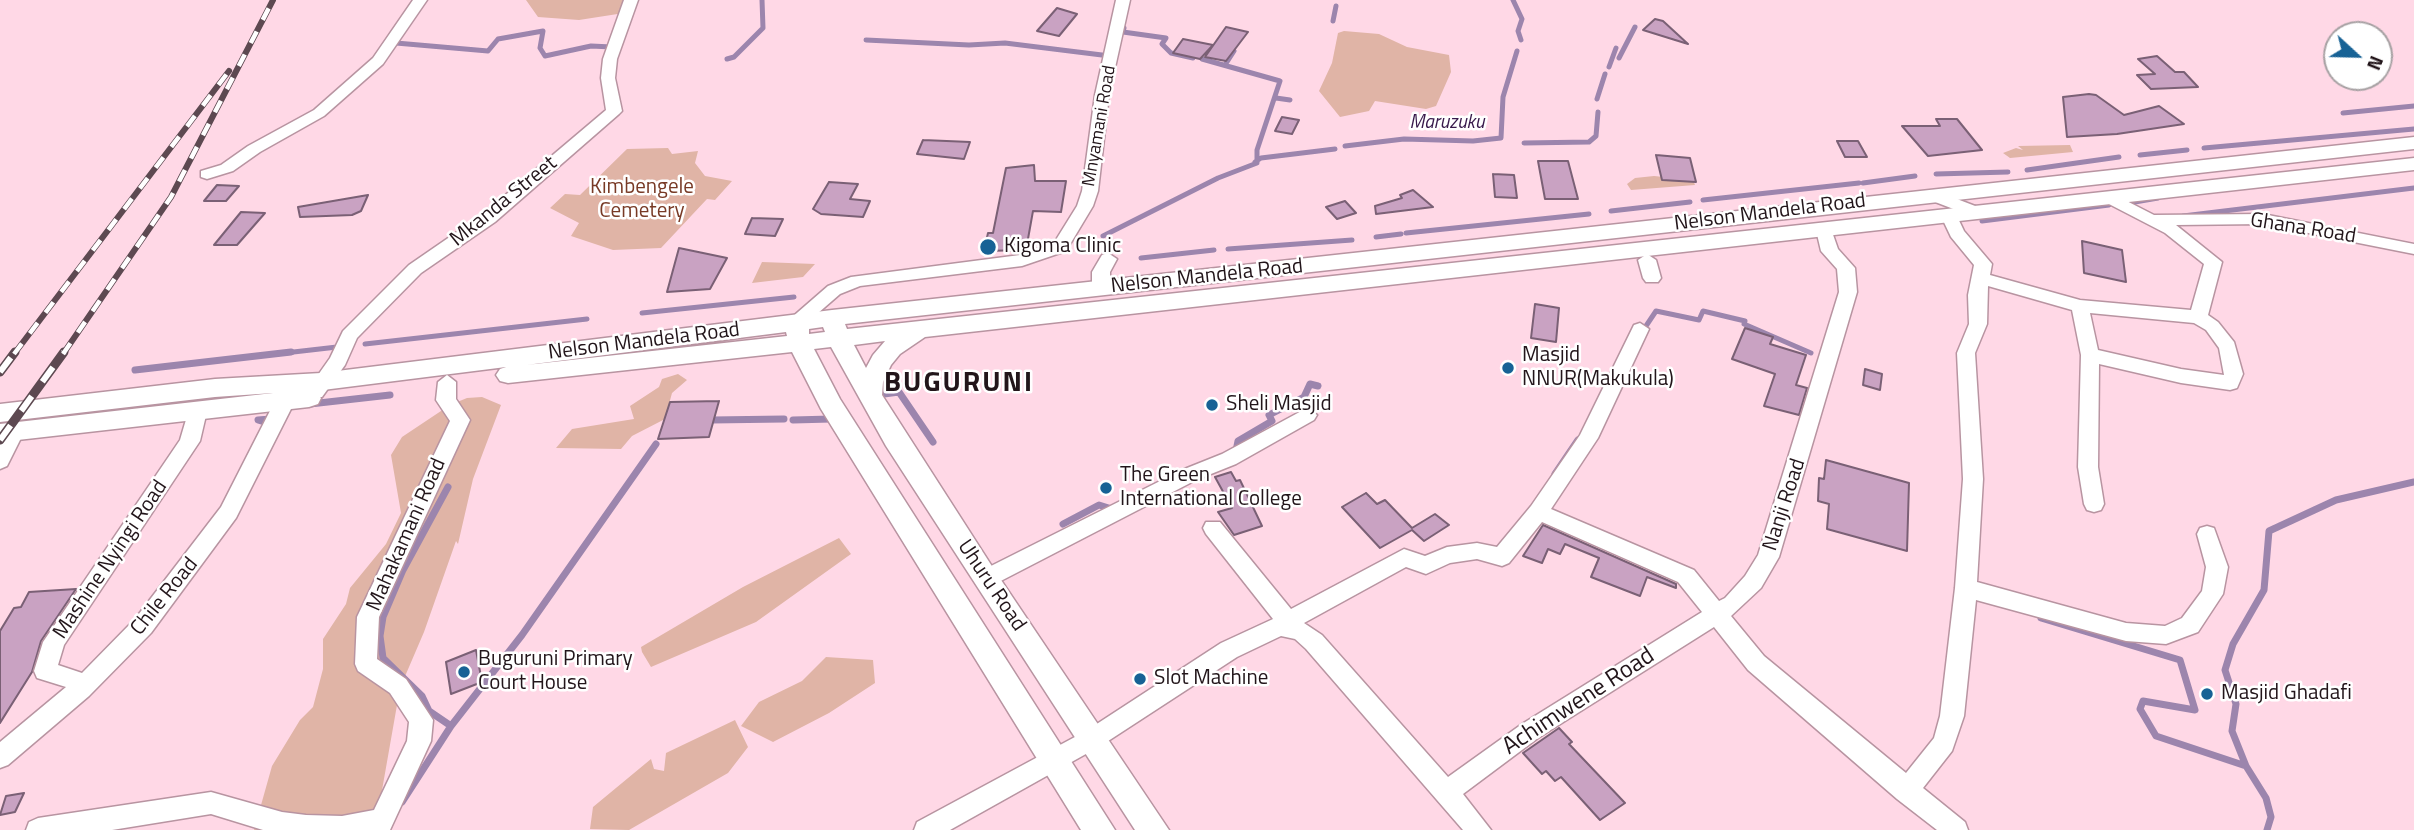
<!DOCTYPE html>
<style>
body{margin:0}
#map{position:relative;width:2414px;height:830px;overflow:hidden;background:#ffd8e6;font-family:"Titillium Web",sans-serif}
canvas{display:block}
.north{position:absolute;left:2323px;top:21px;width:70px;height:70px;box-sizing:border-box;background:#fff;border:2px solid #a7a1a3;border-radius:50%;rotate:112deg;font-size:19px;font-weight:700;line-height:28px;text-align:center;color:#22151a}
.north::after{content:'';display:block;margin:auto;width:24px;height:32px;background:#176295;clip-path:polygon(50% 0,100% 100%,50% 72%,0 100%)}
</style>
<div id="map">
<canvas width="2414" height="830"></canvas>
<div class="north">N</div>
</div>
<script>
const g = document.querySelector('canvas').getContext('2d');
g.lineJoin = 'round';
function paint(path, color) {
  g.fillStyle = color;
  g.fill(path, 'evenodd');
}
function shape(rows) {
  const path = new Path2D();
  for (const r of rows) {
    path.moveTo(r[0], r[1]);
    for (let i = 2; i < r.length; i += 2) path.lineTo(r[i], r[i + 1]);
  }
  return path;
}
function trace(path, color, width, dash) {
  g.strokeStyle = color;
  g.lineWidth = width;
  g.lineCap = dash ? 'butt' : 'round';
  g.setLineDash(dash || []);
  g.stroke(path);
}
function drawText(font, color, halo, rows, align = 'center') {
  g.font = font + ' "Titillium Web",sans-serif';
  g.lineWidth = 5;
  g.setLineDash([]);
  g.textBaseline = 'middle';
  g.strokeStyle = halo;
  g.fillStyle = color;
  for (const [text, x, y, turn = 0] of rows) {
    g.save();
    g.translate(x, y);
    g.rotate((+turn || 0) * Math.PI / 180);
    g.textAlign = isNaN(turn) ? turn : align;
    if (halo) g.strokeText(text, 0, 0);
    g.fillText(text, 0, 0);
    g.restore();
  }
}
const green = shape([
 [526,0,627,0,624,13,579,20,538,17],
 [1344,31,1379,34,1407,47,1449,55,1451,72,1436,106,1426,109,1375,101,1369,111,1340,117,1319,91,1332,63,1338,33],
 [2070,145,2073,152,2010,158,2003,153,2016,148,2023,150,2018,146],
 [668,148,672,154,698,151,695,163,705,176,732,181,715,200,707,199,661,248,613,250,571,236,579,223,550,208,565,194,580,195,627,149],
 [1654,176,1693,180,1695,185,1631,190,1627,184,1635,178],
 [762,262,815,264,803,277,752,283],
 [678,374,687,380,672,393,665,419,632,436,621,449,556,448,572,429,634,419,630,406,659,387,662,379],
 [482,397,501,405,473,479,458,544,456,541,424,632,400,688,375,830,254,830,272,766,300,720,313,707,323,669,323,639,346,604,350,588,386,544,401,513,391,455,402,437,450,405,467,398],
 [839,538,851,554,756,622,651,667,642,652,641,647,743,587],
 [826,657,873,660,875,683,829,713,773,742,741,726,759,702,802,681],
 [735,720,748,747,728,773,629,830,590,829,593,807,651,759,654,769,664,771,666,753]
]);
const streamFar1 = shape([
 [1513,0,1522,19,1518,31,1521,40],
 [1333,21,1336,6],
 [1124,28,1123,32,1166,38,1162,44,1171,53,1193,58],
 [866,40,969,45,1005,43,1110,56],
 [396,43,488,51,498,39,543,31,540,48,545,56,591,46,612,47],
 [1619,58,1635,27],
 [727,59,734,57,763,28,762,0],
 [1225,65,1234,51],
 [1609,67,1616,48],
 [1276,98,1290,100],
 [1597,99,1605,74],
 [2343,113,2414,106],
 [1524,143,1589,142,1596,136,1598,112],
 [1345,146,1404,139,1473,141,1501,138,1503,97,1517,51],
 [2204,148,2414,129],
 [2140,155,2187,150],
 [1255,162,1261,158,1335,149],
 [2027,170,2119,157],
 [1936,174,2008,172],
 [1863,183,1915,176],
 [1703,200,1859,183],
 [2129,203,2158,198],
 [1611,211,1690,202],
 [2183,216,2414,188],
 [1982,221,2109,205],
 [1406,233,1589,214],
 [1103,236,1218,178,1257,163,1257,150,1280,81,1202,59],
 [1376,237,1401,234],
 [1228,249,1352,240],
 [1141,258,1214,250],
 [642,313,794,297],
 [1642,332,1656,311,1699,320,1703,311,1745,321,1744,324,1811,353],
 [365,344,587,319],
 [276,354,337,347]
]);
const stream = shape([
 [135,370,291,352],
 [884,394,899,392,933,442],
 [310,404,390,395],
 [271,419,258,420,271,424],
 [712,420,784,419],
 [793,420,831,419],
 [1236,451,1238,441,1272,421,1269,415,1304,397,1310,384,1318,386],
 [1555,474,1578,440],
 [448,487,403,570,383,617,380,636,383,658,422,696,429,711,451,726],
 [1063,524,1099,505,1115,510],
 [2041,618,2180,660,2195,710,2143,701,2140,709,2156,736,2246,766],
 [402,802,451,726,522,635,656,444],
 [2267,830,2271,817,2266,798,2246,766,2232,731,2236,704,2225,670,2233,644,2264,590,2269,531,2336,500,2414,482]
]);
const building = shape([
 [1057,8,1077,14,1059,36,1037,31,1057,8],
 [1655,19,1663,21,1688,44,1643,30,1655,19],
 [1226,27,1248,32,1226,61,1205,57,1226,27],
 [1183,39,1213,45,1200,59,1173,53,1183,39],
 [2157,56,2175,72,2184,72,2198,87,2151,89,2137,75,2155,74,2138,59,2157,56],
 [2089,94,2096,95,2124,115,2159,106,2184,124,2117,134,2067,137,2063,97,2089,94],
 [1282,117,1299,120,1292,134,1275,131,1282,117],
 [1936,119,1957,119,1982,150,1928,156,1902,126,1940,126,1936,119],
 [923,140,970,142,964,159,917,154,923,140],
 [1837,141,1858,141,1867,157,1845,157,1837,141],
 [1656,155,1690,158,1696,182,1662,180,1656,155],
 [1538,161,1568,161,1578,199,1545,199,1538,161],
 [1034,165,1035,181,1066,181,1061,212,1033,211,1026,250,984,251,988,233,993,233,1006,168,1034,165],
 [1493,174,1514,175,1517,198,1495,197,1493,174],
 [829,182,858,184,850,199,870,201,863,217,821,214,813,209,829,182],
 [217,185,239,186,226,201,204,201,217,185],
 [1413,190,1433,207,1376,214,1375,206,1402,198,1400,195,1413,190],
 [368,195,361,211,352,215,300,217,298,207,368,195],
 [1345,201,1356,213,1337,219,1326,207,1345,201],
 [241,212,265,213,237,245,214,245,241,212],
 [752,218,783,219,775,236,745,234,752,218],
 [2082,241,2122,250,2126,282,2084,273,2082,241],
 [679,248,727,258,710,289,667,292,679,248],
 [1535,304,1559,308,1556,342,1531,338,1535,304],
 [1745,328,1773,337,1770,344,1806,355,1796,385,1807,388,1799,415,1764,406,1775,374,1732,359,1745,328],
 [1865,369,1882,374,1880,390,1863,385,1865,369],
 [719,401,709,437,658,439,670,402,719,401],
 [1826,460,1909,483,1907,551,1827,529,1829,504,1818,501,1819,478,1824,479,1826,460],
 [1231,472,1236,481,1240,480,1262,526,1234,535,1218,512,1232,508,1215,477,1231,472],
 [1366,493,1377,504,1385,500,1412,528,1435,514,1449,525,1424,541,1412,530,1380,548,1342,507,1366,493],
 [1543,525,1676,584,1676,588,1647,577,1640,596,1591,577,1599,558,1565,544,1560,554,1548,549,1542,563,1523,556,1543,525],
 [76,589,41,641,32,672,0,723,0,631,14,608,21,607,29,592,76,589],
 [476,650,482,682,451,694,446,662,476,650],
 [1559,728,1572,742,1569,744,1625,803,1600,820,1561,777,1555,781,1546,771,1542,774,1523,753,1559,728],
 [24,793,15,812,0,815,6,796,24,793]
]);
const minor = shape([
 [413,0,427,0,383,64,324,116,260,152,233,171,207,179,201,177,201,171,221,165,248,146,314,110,373,58,413,0],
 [624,0,638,0,617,59,615,78,622,111,619,114,495,222,421,273,357,338,345,365,322,397,308,397,306,392,330,358,343,331,409,265,483,214,606,110,601,78,603,59,624,0],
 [1116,0,1130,0,1109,95,1098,191,1093,206,1066,251,1022,266,860,286,840,294,802,327,790,327,787,323,790,319,828,286,851,277,1020,255,1054,243,1077,206,1082,191,1095,95,1116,0],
 [1936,191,1983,209,1985,213,1977,218,1930,200,1930,192,1936,191],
 [2113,194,2154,215,2263,214,2414,244,2414,254,2263,224,2176,225,2222,262,2208,315,2218,322,2234,342,2243,374,2237,388,2230,390,2181,383,2099,364,2098,467,2104,504,2101,510,2094,512,2087,510,2084,504,2078,467,2081,355,2072,310,1988,286,1987,324,1975,353,1983,479,1977,582,2126,623,2165,626,2182,618,2202,591,2206,567,2197,534,2200,528,2207,526,2214,528,2228,567,2223,594,2198,632,2166,644,2126,641,1976,600,1964,716,1952,751,1923,788,1965,822,1968,830,1937,830,1897,799,1748,670,1714,627,1538,738,1463,794,1491,830,1463,830,1306,649,1295,639,1281,636,1237,657,1102,745,950,830,914,830,917,822,1086,731,1221,643,1273,619,1206,534,1203,528,1206,522,1220,522,1291,609,1404,549,1425,556,1447,547,1477,543,1497,547,1531,506,1580,435,1634,325,1640,323,1649,329,1598,438,1551,509,1694,570,1719,601,1725,598,1745,576,1758,555,1839,292,1837,269,1821,251,1816,230,1824,225,1830,226,1838,249,1855,268,1857,292,1779,557,1761,588,1731,616,1764,656,1906,773,1934,738,1940,716,1955,588,1963,479,1957,353,1969,324,1968,295,1974,265,1951,237,1941,216,1949,211,1955,212,1964,231,1992,264,1990,275,2080,300,2191,310,2204,264,2165,233,2107,203,2105,199,2113,194],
 [2090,313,2194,323,2206,330,2219,348,2224,375,2181,369,2098,350,2090,313],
 [1542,522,1678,582,1702,612,1522,724,1448,777,1322,635,1304,623,1406,567,1426,574,1450,563,1477,559,1502,566,1509,563,1542,522],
 [1108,253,1117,259,1110,272,1110,288,1101,294,1092,288,1092,272,1102,255,1108,253],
 [1647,254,1656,260,1661,278,1658,282,1646,282,1643,278,1638,260,1647,254],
 [447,375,456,382,456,399,470,420,379,617,377,659,406,679,433,720,431,741,390,830,263,830,211,814,112,830,26,830,29,822,38,818,211,792,282,812,306,815,342,816,374,810,407,741,409,722,390,693,358,671,355,664,357,617,450,421,436,400,438,382,447,375],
 [285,394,295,401,236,518,151,633,89,696,8,765,0,768,0,742,66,687,37,678,34,671,43,642,180,440,190,406,197,404,207,411,200,441,64,645,58,665,82,673,135,619,221,507,275,401,285,394],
 [1307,408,1317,415,1314,420,1236,464,1196,480,993,585,985,588,977,585,974,579,977,573,1182,470,1222,454,1307,408],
 [14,425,24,432,7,466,0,469,0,441,7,427,14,425]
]);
const major = shape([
 [2414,137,2414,149,845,324,847,329,2414,158,2414,170,925,337,900,354,891,365,883,382,882,395,995,571,1169,830,1135,830,886,446,831,347,814,349,840,399,1115,830,1081,830,821,409,792,352,508,383,500,381,496,375,500,369,506,367,315,391,321,398,318,404,309,407,0,442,0,424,273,393,215,397,0,422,0,404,215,379,321,373,832,310,2414,137],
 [823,327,825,332,809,334,809,329,823,327],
 [786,332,787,336,526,365,786,332],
 [885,341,873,355,866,368,854,345,885,341]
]);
const railFar1 = shape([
 [14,354,229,71],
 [63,354,171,197,273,0]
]);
const rail = shape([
 [0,372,15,352],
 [0,440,64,352]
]);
const markers = [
 [988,247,9,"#176295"],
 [1508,368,7,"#176295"],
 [1212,405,7,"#176295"],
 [1106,488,7,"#176295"],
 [464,672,7,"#176295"],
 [1140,679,7,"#176295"],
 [2207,694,7,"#176295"]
];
const farStreetnames = [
 ["Mnyamani Road",1100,126,-80]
];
const farWaternames = [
 ["Maruzuku",1447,123]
];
const parkNames = [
 ["Kimbengele",642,188],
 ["Cemetery",642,212]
];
const streetNames = [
 ["Mkanda Street",504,202,-39],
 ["Nelson Mandela Road",1770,213,-7],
 ["Ghana Road",2303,229,9],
 ["Nelson Mandela Road",1207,277,-6],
 ["Nelson Mandela Road",644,342,-7],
 ["Nanji Road",1785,505,-72],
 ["Mahakamani Road",407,535,-66],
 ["Mashine Nyingi Road",111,560,-56],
 ["Uhuru Road",991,586,56],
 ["Chile Road",165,597,-51]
];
const poiNames = [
 ["Kigoma Clinic",1004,247],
 ["Masjid",1522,356],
 ["NNUR(Makukula)",1522,380],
 ["Sheli Masjid",1226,405],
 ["The Green",1120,476],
 ["International College",1120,500],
 ["Buguruni Primary",478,660],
 ["Court House",478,684],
 ["Slot Machine",1154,679],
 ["Masjid Ghadafi",2221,694]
];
const nearStreetnames = [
 ["Achimwene Road",1579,702,-33]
];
const districtNames = [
 ["BUGURUNI",959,384]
];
paint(green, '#e0b4a6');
trace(streamFar1, '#9c85ad', 5);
trace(stream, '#9c85ad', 7);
paint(building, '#c9a2c2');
trace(building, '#7a6075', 2);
trace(minor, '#b894a1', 3);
trace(major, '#b894a1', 3);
paint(minor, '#fff');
paint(major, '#fff');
trace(railFar1, '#5d4951', 6);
trace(rail, '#5d4951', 9);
trace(railFar1, '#fff', 4.5, [13]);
trace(rail, '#fff', 6, [18]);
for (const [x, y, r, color] of markers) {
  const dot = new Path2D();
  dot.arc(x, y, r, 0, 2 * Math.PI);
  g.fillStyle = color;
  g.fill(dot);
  trace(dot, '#fff', 2.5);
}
drawText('18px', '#22151a', '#fff', farStreetnames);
drawText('italic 19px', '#38194b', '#fff', farWaternames);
drawText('21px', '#783a26', '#fff', parkNames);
drawText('21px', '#22151a', '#fff', streetNames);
drawText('21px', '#22151a', '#fff', poiNames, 'left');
drawText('24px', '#22151a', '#fff', nearStreetnames);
g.letterSpacing = '2px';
drawText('bold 28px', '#22151a', '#fff', districtNames);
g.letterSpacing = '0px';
</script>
